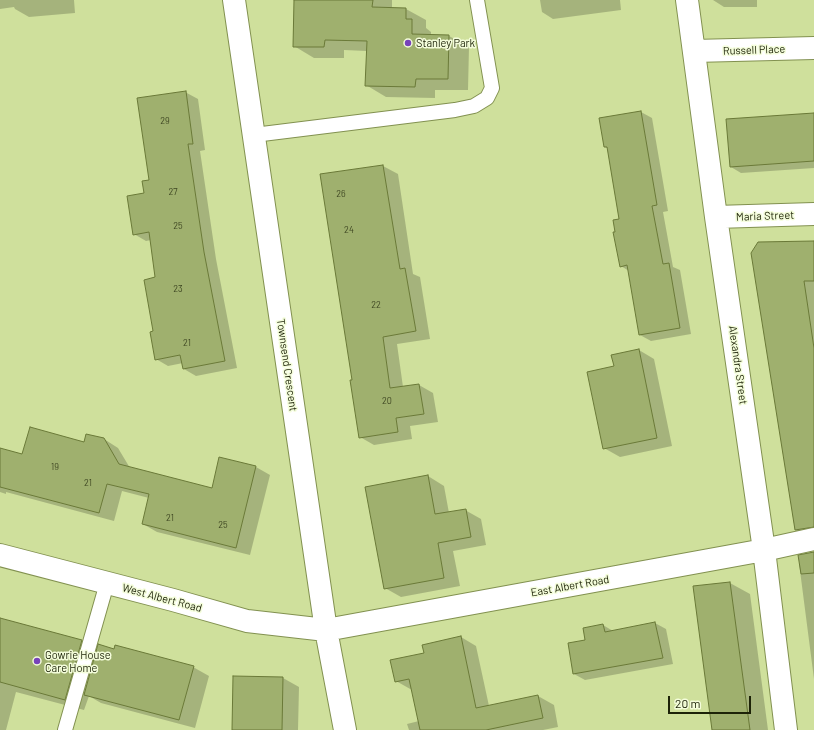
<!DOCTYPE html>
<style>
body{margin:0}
#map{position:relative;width:814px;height:730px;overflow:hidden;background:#cfe09c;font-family:Barlow,sans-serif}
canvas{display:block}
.scale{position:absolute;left:668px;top:696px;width:83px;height:18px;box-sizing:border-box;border:2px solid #1d2308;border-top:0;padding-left:5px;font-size:12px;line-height:14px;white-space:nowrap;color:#1d2308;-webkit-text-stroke:3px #f4fddb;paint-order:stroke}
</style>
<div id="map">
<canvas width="814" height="730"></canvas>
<div class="scale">20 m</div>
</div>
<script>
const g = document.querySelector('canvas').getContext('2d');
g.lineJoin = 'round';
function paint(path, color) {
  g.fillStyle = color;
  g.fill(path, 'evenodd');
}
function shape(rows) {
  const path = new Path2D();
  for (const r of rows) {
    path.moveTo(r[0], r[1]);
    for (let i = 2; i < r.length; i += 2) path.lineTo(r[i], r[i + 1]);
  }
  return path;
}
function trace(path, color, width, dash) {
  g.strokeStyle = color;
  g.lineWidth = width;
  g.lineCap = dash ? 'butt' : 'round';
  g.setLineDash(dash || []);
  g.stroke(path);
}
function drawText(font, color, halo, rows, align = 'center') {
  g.font = font + ' Barlow,sans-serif';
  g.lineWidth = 3;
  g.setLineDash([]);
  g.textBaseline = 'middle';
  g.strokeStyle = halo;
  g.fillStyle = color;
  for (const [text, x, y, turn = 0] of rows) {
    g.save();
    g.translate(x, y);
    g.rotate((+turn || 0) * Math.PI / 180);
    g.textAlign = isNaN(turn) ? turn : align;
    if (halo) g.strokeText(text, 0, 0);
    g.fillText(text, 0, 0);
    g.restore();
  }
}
const shadow = shape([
 [0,0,74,0,75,13,29,17,15,9,14,7,0,9],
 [295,0,392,0,392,8,406,9,426,20,426,28,431,32,431,35,449,36,469,47,468,90,435,90,435,98,386,97,366,85,367,51,344,50,344,58,314,58,294,46],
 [540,0,620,0,621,10,553,19,542,12],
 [713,0,757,0,757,7,724,7],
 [185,92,198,99,205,150,200,151,216,259,237,368,196,376,184,369,183,363,168,366,156,359,154,332,156,278,151,240,146,241,134,234,150,181],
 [641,112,652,118,668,211,663,212,673,267,680,270,691,334,651,341,640,335,629,271,621,266,616,232,620,220,608,148,605,147],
 [814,114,814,168,741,173,731,167],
 [383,166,398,174,413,274,420,277,430,339,397,344,403,387,419,385,433,393,438,422,410,426,412,439,374,445,360,437,353,381,321,175],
 [814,242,814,534,806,536,795,530,752,253],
 [639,350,654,359,672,446,620,457,604,448,615,367],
 [104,439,118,448,130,468,213,489,256,467,270,475,250,555,157,532,143,524,149,498,122,491,114,521,6,492,6,494,0,492,0,449,23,456],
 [428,476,444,486,449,513,465,510,481,519,486,545,453,551,460,586,401,597,385,588],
 [814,553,814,679,799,563,801,562],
 [730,583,750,594,768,730,713,730],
 [0,619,82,641,98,650,193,667,209,676,195,728,101,703,89,696,84,710,16,692,6,730,0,730],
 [655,623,666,629,673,664,585,680,574,674,569,644,586,641,603,625,613,631],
 [461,637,476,646,489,706,538,696,554,705,558,727,543,730,409,730,407,724,419,721,412,690,396,681,425,654],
 [234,677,283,678,299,687,298,730,233,730]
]);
const building = shape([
 [294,0,373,0,372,7,406,8,406,19,412,19,412,34,449,35,448,79,416,79,415,87,365,86,367,41,325,40,324,47,293,47,294,0],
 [186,91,193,144,188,144,204,252,225,361,183,369,180,355,155,360,150,332,153,331,144,280,155,277,149,232,133,235,127,196,144,193,142,181,149,180,137,98,186,91],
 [641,111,657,205,652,206,663,264,669,263,680,328,639,335,627,265,620,267,613,232,615,232,613,220,619,219,607,147,604,147,599,118,641,111],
 [814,113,814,161,730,167,726,119,814,113],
 [383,165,400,269,405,268,416,331,383,337,390,388,419,384,424,414,396,418,398,432,359,438,350,380,352,380,320,174,383,165],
 [814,241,814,281,804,281,814,348,814,527,795,530,751,253,758,242,814,241],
 [639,349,657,438,603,449,587,372,614,366,611,355,639,349],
 [30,427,84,442,86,434,104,438,119,464,212,488,219,457,256,466,236,548,142,524,149,494,107,484,99,513,0,487,0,448,22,454,30,427],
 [428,475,435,514,466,509,471,537,438,543,444,578,384,589,365,487,428,475],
 [814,552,814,573,801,574,798,555,814,552],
 [730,582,750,730,712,730,693,586,730,582],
 [0,618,82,640,65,700,0,682,0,618],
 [655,622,663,658,573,674,568,643,585,640,583,628,603,624,605,632,655,622],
 [461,636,476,708,538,695,543,718,486,730,420,730,409,679,395,682,390,660,424,653,422,645,461,636],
 [98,644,114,649,115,645,194,666,179,720,84,695,98,644],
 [233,676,283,677,282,730,232,730,233,676]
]);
const service = shape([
 [254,135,455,110,474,106,487,98,492,88,477,0],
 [65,730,107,583]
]);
const minor = shape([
 [234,0,326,630,345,730],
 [687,0,716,217,764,550,786,730],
 [694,51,814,48],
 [716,217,814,214],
 [0,555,173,600,247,621,326,630,764,550,814,539]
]);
const markers = [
 [408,43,4,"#7743ba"],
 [37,661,4,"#7743ba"]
];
const numberNames = [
 ["29",165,121],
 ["27",173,192],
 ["26",341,194],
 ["25",178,226],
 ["24",349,230],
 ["23",178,289],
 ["22",376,305],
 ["21",187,343],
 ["20",387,401],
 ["19",55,467],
 ["21",88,483],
 ["21",170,518],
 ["25",223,525]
];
const poiNames = [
 ["Stanley Park",416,43],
 ["Gowrie House",45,655],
 ["Care Home",45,668]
];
const streetNames = [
 ["Russell Place",754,50,-2],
 ["Maria Street",765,216,-2],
 ["Townsend Crescent",287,365,82],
 ["Alexandra Street",738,365,82],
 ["East Albert Road",570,586,-10],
 ["West Albert Road",162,598,15]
];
paint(shadow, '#0003');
paint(building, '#9fb06e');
trace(building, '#6a7938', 1);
trace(service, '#829150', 16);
trace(minor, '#829150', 24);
trace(service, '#fff', 14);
trace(minor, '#fff', 22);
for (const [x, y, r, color] of markers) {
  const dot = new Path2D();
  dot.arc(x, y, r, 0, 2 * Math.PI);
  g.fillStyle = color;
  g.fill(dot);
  trace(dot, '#f4fddb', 1.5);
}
drawText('9px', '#3e4622', null, numberNames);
drawText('11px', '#1d2308', '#f4fddb', poiNames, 'left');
drawText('11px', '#1d2308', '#f4fddb', streetNames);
</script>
